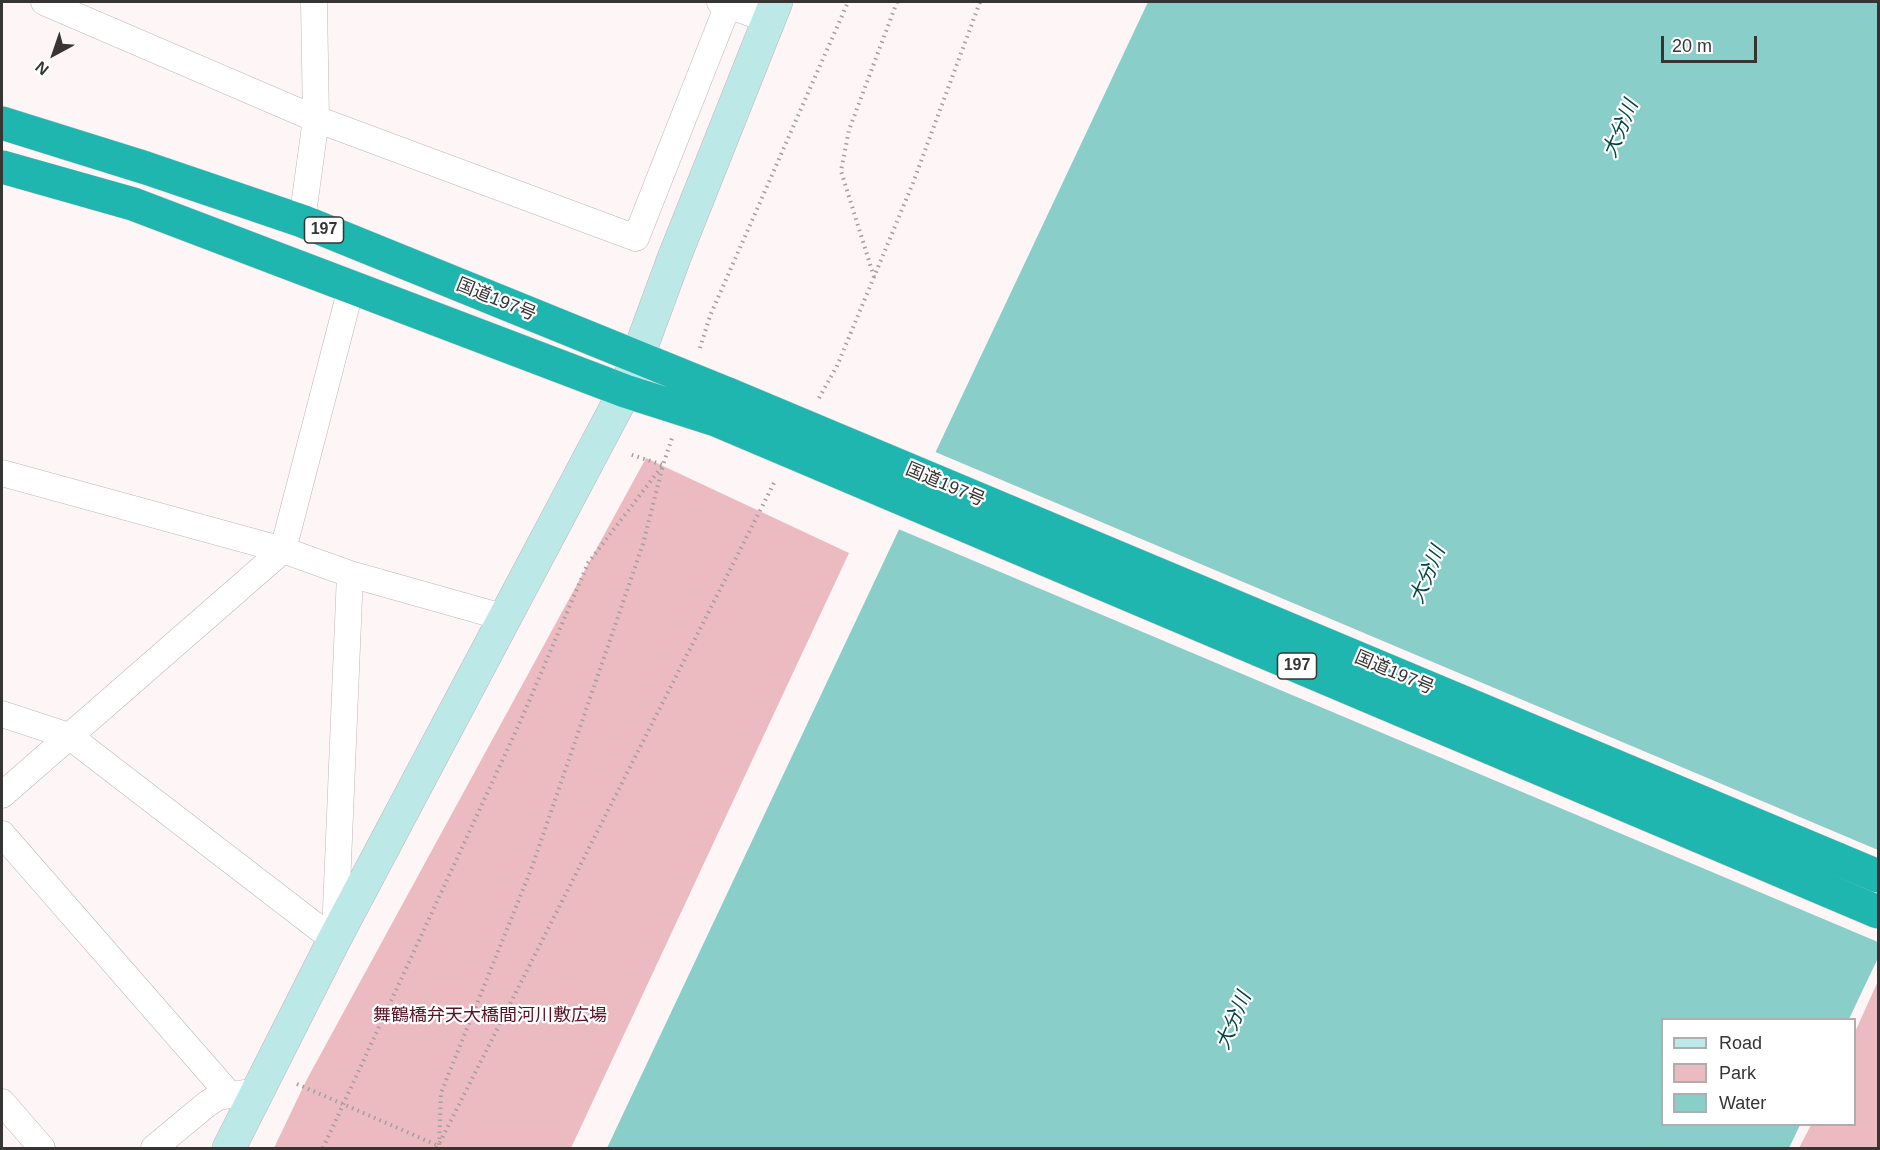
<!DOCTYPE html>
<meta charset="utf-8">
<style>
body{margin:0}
#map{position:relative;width:1880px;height:1150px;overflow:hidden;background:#fdf5f6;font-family:Arial,sans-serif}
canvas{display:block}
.frame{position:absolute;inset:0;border:3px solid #373434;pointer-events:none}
.legend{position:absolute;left:1661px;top:1018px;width:195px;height:108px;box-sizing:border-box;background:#fff;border:2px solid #afaeae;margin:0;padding:8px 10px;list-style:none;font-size:18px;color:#373434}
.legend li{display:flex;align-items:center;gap:12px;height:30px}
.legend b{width:30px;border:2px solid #afaeae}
.north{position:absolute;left:24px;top:24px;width:60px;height:60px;-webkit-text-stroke:4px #fff;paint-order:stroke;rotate:220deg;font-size:16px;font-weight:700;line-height:24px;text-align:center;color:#373434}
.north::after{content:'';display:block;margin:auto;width:21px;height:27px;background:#373434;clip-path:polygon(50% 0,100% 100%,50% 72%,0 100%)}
.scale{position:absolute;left:1661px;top:36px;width:96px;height:27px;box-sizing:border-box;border:3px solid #373434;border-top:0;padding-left:8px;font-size:18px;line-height:21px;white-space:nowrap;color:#373434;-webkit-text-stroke:4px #fff;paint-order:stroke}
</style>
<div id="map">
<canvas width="1880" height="1150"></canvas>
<div class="frame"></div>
<ul class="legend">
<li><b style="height:8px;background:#bce9e7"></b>Road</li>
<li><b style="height:16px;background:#ecbbc1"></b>Park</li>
<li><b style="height:16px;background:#8acec9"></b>Water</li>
</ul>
<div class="north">N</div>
<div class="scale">20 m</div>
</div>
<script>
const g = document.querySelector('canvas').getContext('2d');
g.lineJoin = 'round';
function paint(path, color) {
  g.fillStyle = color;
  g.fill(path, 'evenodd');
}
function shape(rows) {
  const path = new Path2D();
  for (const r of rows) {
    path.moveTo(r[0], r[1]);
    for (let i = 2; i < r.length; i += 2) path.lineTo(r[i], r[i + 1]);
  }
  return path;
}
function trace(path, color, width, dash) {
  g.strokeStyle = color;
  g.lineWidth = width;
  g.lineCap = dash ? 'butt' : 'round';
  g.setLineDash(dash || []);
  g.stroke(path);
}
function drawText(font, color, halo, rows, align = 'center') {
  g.font = font + ' Arial,"Noto Sans JP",sans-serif';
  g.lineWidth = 4.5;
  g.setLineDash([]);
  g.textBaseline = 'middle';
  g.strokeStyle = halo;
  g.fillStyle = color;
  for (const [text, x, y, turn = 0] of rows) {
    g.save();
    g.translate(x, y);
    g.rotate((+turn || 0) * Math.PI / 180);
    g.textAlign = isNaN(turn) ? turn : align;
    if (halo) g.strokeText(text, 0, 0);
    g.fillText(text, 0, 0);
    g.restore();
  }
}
const green = shape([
 [646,458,849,553,571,1148,274,1148,306,1081],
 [1878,981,1878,1148,1799,1148,1811,1125,1854,1124,1855,1032]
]);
const water = shape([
 [1148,2,1878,2,1878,958,1849,1019,1662,1020,1662,1124,1800,1125,1789,1148,607,1148]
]);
const pier = shape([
 [933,451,1878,850,1878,942,896,528]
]);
const path = shape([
 [874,277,841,171,849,130,897,2],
 [700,348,710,316,848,2],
 [819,398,837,366,913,183,980,2],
 [297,1084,439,1146,441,1093,532,867,643,544,663,465,629,454],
 [323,1148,521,720,588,563,663,465,672,438],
 [437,1148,776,479]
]);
const street = shape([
 [44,2,316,119,636,238,728,5],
 [720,2,769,20],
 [302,221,316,119,314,2],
 [2,473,283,550,350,574,335,934],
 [350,574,506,618],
 [2,714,69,736,334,940],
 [2,795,283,550,351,288],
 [2,834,229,1094],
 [2,1102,42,1148],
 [154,1148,207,1104,218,1097,244,1093]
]);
const secondary = shape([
 [229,1148,334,940,625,391,674,258,776,2]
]);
const highway = shape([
 [2,123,146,168,302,221,728,394],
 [2,167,133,204,625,391,716,420]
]);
const highwayBridge = shape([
 [728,394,1878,876],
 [716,420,1878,912]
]);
const shields = [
 [324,230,39],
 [1297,666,39]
];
const shieldNames = [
 ["197",324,230],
 ["197",1297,666]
];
const streetNames = [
 ["国道197号",496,300,22],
 ["国道197号",945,485,23],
 ["国道197号",1394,673,23]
];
const parkNames = [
 ["舞鶴橋弁天大橋間河川敷広場",490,1016]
];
const waterNames = [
 ["大分川",1621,129,-67],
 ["大分川",1428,575,-67],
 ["大分川",1234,1021,-67]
];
paint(green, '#ecbbc1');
paint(water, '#8acec9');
paint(pier, '#fdf5f6');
trace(street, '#beb7b8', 27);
trace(secondary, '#beb7b8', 34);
trace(highway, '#d3d2d2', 34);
trace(path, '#a49e9f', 4, [1.5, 4.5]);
trace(street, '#fff', 26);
trace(secondary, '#bce9e7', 33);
trace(highway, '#1eb6ae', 33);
trace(highwayBridge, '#d3d2d2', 34, []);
trace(highwayBridge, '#1eb6ae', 33);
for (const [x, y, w] of shields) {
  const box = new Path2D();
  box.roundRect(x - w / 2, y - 13, w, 26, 4.5);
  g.fillStyle = '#fff';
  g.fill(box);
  trace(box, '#373434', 1.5);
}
drawText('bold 16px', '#373434', null, shieldNames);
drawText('18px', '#373434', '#fff', streetNames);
drawText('18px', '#571224', '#fff', parkNames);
drawText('italic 20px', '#044642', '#fff', waterNames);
</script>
